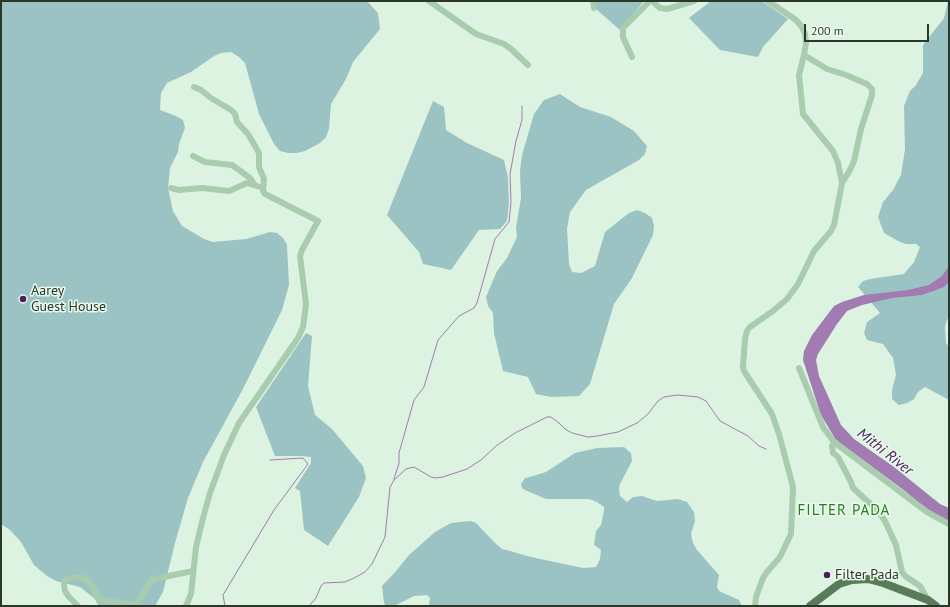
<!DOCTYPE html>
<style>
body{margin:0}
#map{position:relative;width:950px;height:607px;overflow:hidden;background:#ddf3e1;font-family:"PT Sans",sans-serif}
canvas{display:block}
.frame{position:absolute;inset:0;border:2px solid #293829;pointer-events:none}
.scale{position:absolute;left:804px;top:24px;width:125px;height:18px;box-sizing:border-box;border:2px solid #293829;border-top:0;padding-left:5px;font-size:12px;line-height:14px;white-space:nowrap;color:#293829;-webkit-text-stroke:3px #eafaed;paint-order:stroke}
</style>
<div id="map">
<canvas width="950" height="607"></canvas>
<div class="frame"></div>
<div class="scale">200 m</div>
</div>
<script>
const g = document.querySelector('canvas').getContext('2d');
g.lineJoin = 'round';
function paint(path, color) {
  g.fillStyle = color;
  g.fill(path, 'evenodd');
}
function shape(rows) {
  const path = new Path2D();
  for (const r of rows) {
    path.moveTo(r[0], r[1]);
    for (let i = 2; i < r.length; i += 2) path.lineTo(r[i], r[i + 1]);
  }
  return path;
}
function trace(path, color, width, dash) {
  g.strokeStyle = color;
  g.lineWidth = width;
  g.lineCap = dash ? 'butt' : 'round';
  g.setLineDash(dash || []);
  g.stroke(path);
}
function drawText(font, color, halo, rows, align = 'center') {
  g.font = font + ' "PT Sans",sans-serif';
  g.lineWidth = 3;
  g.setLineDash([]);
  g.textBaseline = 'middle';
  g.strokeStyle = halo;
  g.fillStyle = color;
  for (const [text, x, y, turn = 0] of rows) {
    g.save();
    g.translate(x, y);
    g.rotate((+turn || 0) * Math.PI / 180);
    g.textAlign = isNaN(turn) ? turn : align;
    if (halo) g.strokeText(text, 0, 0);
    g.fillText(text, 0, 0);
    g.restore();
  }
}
const green = shape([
 [1,1,367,1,378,13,380,29,353,62,346,79,331,104,329,129,326,137,320,143,305,151,297,153,288,153,280,151,274,144,259,114,245,63,239,57,231,52,221,53,214,56,191,72,167,83,161,93,160,110,176,116,183,120,185,128,179,144,178,152,170,168,168,188,173,211,182,226,204,239,213,242,246,239,270,232,277,233,283,238,287,245,289,285,282,310,243,389,203,462,188,498,175,543,163,592,155,606,99,606,94,598,80,587,56,581,47,576,34,565,21,542,10,530,1,524],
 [595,1,644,1,620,30,596,9],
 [711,1,762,1,788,19,763,47,758,57,720,50,689,18],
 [948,1,949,1,949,315,945,326,946,343,949,347,949,400,925,387,918,392,914,399,907,403,899,405,892,399,892,390,896,375,893,358,883,344,867,340,864,333,867,322,880,313,858,287,863,281,870,279,904,274,914,262,920,247,916,244,906,244,898,241,884,233,878,217,883,202,893,190,901,175,905,149,904,106,910,91,916,85,923,73,923,45,944,18],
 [560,94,580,107,611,117,634,131,647,146,645,154,639,160,586,190,570,212,567,229,569,264,572,272,581,273,595,266,605,232,629,213,637,210,645,213,652,218,654,226,653,235,632,278,614,304,590,384,579,396,551,397,536,394,528,377,503,371,494,333,493,313,488,306,486,297,497,271,507,258,517,237,516,227,521,198,520,171,522,155,534,114,544,100],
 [433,101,444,107,446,130,467,143,504,160,508,178,509,204,507,221,500,229,479,230,451,270,423,264,419,252,387,215],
 [306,333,312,336,308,386,315,415,332,429,363,466,366,478,359,497,328,546,304,530,300,491,295,488,311,463,311,457,302,456,275,456,256,407],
 [624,447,631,453,632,461,620,484,619,488,620,496,627,502,633,497,642,496,657,501,678,499,687,502,694,512,695,521,691,534,693,543,697,550,719,575,717,587,719,591,739,600,742,606,429,606,430,598,427,595,414,596,396,605,386,606,384,603,382,586,396,571,409,555,435,532,451,523,471,521,476,523,496,544,502,549,510,551,531,557,583,568,596,567,600,559,601,550,594,545,596,531,601,525,604,511,604,507,597,502,589,499,546,499,525,490,522,488,521,484,525,478,533,476,546,472,575,453,597,448]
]);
const water = shape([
 [949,266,949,282,944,287,922,295,892,298,862,305,847,311,837,324,818,354,816,360,819,376,841,425,854,439,894,467,940,504,949,508,949,522,928,511,905,491,836,440,821,415,803,360,804,351,812,335,834,306,842,302,864,295,908,290,929,285,942,276]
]);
const stream = shape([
 [394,479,399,463,399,453,414,400,424,387,438,340,459,316,474,308,477,303,495,239,509,222,511,203,510,174,516,141,522,120,522,106],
 [225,606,223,595,274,510,308,464,303,458,270,460],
 [309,606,316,598,321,586,324,583,345,582,354,578,365,572,372,564,385,537,390,487,394,480,406,469,414,467,431,477,435,478,443,477,467,469,481,460,496,446,515,433,547,417,551,417,559,423,565,429,572,433,588,437,597,436,618,432,637,423,648,414,658,401,664,397,677,395,698,397,706,401,720,421,748,436,759,446,766,449]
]);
const minor = shape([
 [429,1,476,34,504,44,511,49,528,65],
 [593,1,594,8],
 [652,1,660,8,667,9,694,1],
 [804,55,827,69,846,75,867,84,872,89,872,95,861,129,854,161,850,170,842,183],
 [632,57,623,37,623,28,650,1],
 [193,156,205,162,232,165,250,178,254,184],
 [171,188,179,190,202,188,229,191,247,183,263,188],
 [799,368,823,427,834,442,927,512,949,524],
 [836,443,832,446,833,453,838,457,851,482,853,488,877,510,885,521,896,545,902,572,905,576,920,586,928,600],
 [78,606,69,597,65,591,64,585,65,581,67,579,79,577,86,579,94,589,98,598,102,600,133,605,138,602,151,581,154,579,193,571],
 [186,606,191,594,196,547,203,518,210,493,224,455,239,423,298,338,303,327,306,304,300,256,302,250,318,221,265,194,263,191,264,179,259,167,259,153,248,134,237,122,235,114,231,110,211,98,201,90,194,87],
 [755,606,756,597,763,578,767,572,780,557,791,534,793,487,779,434,772,414,744,371,743,367,745,339,747,331,750,327,773,311,787,299,798,284,814,251,831,231,834,225,842,183,838,163,833,151,803,114,799,75,804,55,806,43,805,34,802,27,796,20,768,1]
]);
const major = shape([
 [810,606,839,584,852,580,868,579,883,583,928,600,936,606]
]);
const markers = [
 [23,299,4,"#4a1d5b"],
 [827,575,4,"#4a1d5b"]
];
const poiNames = [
 ["Aarey",31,291],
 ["Guest House",31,307],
 ["Filter Pada",835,575]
];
const waterNames = [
 ["Mithi River",885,452,38]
];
const neighbourhoodNames = [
 ["FILTER PADA",844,511]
];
paint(green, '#9cc3c3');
paint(water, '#a17bb1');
trace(stream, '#a17bb1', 1);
trace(minor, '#a8ccad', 6);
trace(major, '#5a7b59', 8);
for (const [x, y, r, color] of markers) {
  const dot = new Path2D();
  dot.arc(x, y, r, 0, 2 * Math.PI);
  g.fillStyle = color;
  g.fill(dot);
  trace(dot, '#eafaed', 1.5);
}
drawText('14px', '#293829', '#eafaed', poiNames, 'left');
drawText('italic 15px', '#4a1d5b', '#eafaed', waterNames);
g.letterSpacing = '1px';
drawText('15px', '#287e1e', '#eafaed', neighbourhoodNames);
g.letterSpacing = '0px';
</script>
